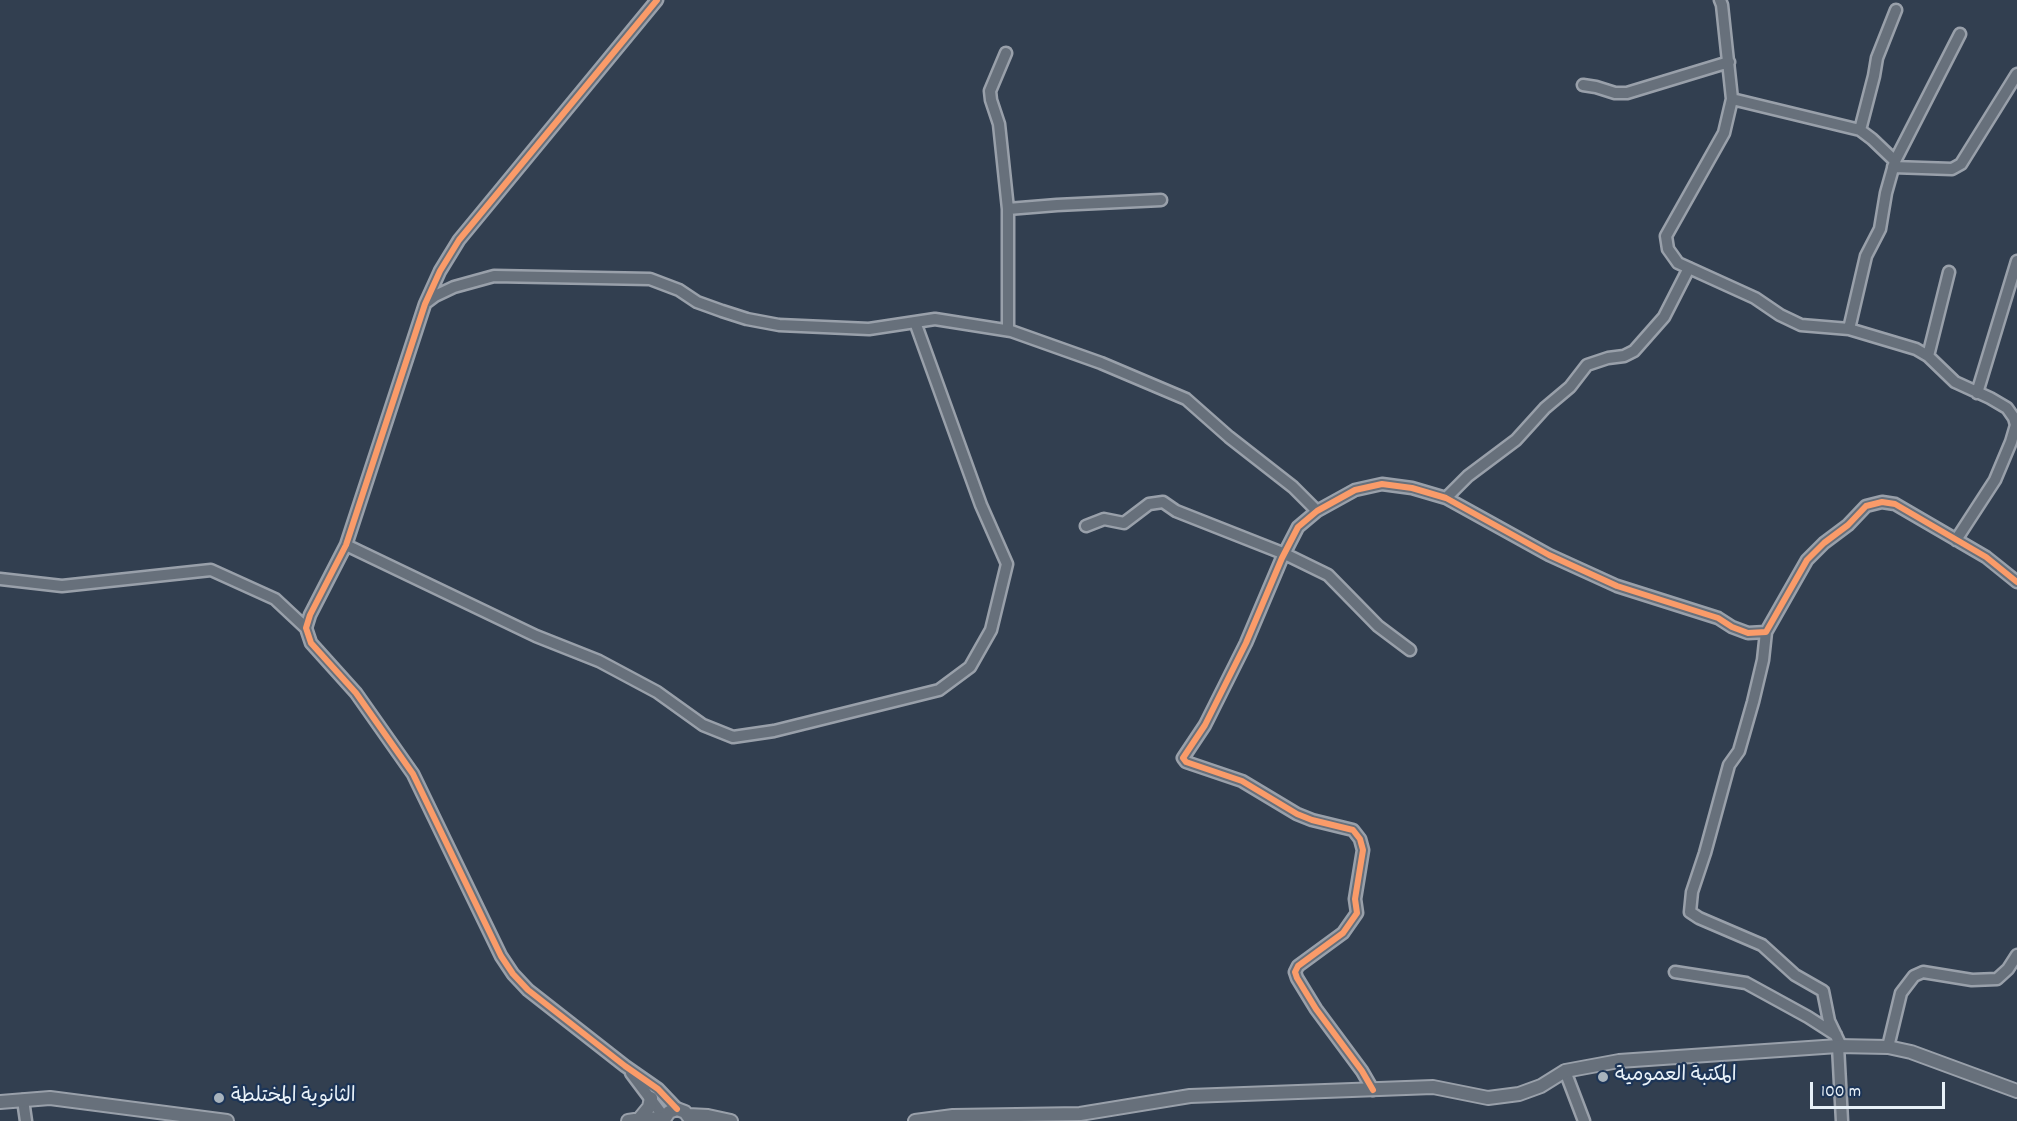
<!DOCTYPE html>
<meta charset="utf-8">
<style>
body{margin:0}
#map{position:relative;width:2017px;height:1121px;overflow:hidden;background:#323f50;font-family:Dekko,sans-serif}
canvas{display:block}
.scale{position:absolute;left:1810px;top:1082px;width:135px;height:27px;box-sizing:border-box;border:3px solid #e8f1f8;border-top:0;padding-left:8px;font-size:18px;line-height:21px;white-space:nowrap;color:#e8f1f8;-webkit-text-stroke:4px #1d3557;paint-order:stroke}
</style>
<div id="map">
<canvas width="2017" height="1121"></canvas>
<div class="scale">100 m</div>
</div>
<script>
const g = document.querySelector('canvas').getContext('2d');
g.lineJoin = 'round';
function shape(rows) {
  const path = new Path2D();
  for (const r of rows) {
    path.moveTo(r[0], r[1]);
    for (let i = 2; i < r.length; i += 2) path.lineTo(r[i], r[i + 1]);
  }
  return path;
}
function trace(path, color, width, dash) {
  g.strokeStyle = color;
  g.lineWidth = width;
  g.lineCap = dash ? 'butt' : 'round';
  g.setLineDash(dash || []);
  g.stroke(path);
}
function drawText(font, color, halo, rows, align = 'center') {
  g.font = font + ' Dekko,"Playpen Sans Arabic",sans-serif';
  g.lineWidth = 4.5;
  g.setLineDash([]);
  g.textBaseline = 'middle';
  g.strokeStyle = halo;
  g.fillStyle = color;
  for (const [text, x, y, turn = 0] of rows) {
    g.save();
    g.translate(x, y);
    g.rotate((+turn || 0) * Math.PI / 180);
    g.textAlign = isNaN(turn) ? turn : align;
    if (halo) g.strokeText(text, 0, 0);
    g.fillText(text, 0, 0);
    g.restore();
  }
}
const minor = shape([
 [657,0,459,240,440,271,425,304,346,545,310,615,306,628,311,643,356,693,413,774,501,956,513,974,528,990,625,1066,658,1089,677,1109],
 [1720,0,1722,5,1732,99,1724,133,1666,236,1668,249,1678,263,1755,298,1780,315,1801,325,1849,329,1916,349,1928,356,1955,382,1990,398,2007,408,2014,418,2016,425,2011,442,1995,480,1956,540],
 [1006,53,990,91,991,100,999,124,1008,209,1008,330],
 [1583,85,1596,87,1615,93,1627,93,1729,62],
 [1732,99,1860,130],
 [1895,161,1872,139,1860,130,1874,76,1877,58,1896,10],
 [1893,167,1952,169,1961,164,2017,74],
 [1008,209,1057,205,1161,200],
 [427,302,435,296,454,287,494,276,650,279,679,290,697,302,722,311,747,319,779,325,869,329,935,319,1011,331,1101,363,1186,399,1229,437,1293,487,1317,511],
 [1849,329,1866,256,1880,229,1886,193,1895,161,1960,34],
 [1928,356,1949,272],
 [1977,393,2017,261],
 [1446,498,1468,476,1516,440,1545,408,1570,387,1587,365,1608,358,1624,356,1634,351,1664,317,1689,268],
 [1086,526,1104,519,1124,523,1149,504,1163,502,1176,511,1285,554,1328,575,1378,626,1410,650],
 [346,545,536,636,599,661,657,692,703,725,733,737,774,731,939,690,970,667,991,630,1007,564,981,505,915,322],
 [0,579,62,586,211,570,275,599,306,628],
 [1766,632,1763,660,1753,702,1739,751,1729,765,1705,853,1692,892,1690,912,1699,918,1762,945,1795,975,1823,991,1829,1021,1841,1046],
 [1675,972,1746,983,1808,1017,1836,1035],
 [1838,1046,1842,1121],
 [1888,1047,1901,993,1914,976,1923,972,1972,980,1997,979,2008,969,2017,955],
 [1565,1071,1584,1121],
 [631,1073,664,1117],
 [1373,1090,1362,1071,1316,1009,1297,978,1295,972,1298,966,1343,933,1357,913,1355,899,1363,850,1360,839,1353,830,1312,820,1297,814,1242,781,1186,762,1183,758,1205,725,1246,643,1282,558,1298,527,1317,511,1355,490,1382,484,1412,488,1446,498,1549,555,1617,586,1718,618,1732,627,1748,633,1766,632,1807,560,1824,543,1848,525,1866,506,1882,502,1895,504,1986,557,2017,582],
 [23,1100,26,1121]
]);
const tertiary = shape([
 [0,1102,50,1098,227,1121],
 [688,1115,708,1116,731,1121],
 [640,1118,649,1107,651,1098],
 [628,1121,648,1118,663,1119],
 [663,1121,669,1112,677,1109,685,1112,691,1120],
 [915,1121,953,1116,1080,1114,1190,1096,1433,1087,1488,1098,1519,1094,1541,1086,1565,1071,1619,1061,1838,1046,1888,1047,1911,1052,2017,1091]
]);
const cycleway = shape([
 [657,0,459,240,440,271,425,304,346,545,310,615,306,628,311,643,356,693,413,774,501,956,513,974,528,990,625,1066,658,1089,677,1109],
 [1373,1090,1362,1071,1316,1009,1297,978,1295,972,1298,966,1343,933,1357,913,1355,899,1363,850,1360,839,1353,830,1312,820,1297,814,1242,781,1186,762,1183,758,1205,725,1246,643,1282,558,1298,527,1317,511,1355,490,1382,484,1412,488,1446,498,1549,555,1617,586,1718,618,1732,627,1748,633,1766,632,1807,560,1824,543,1848,525,1866,506,1882,502,1895,504,1986,557,2017,582]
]);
const markers = [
 [1603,1077,6,"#a8b3bd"],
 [219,1098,6,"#a8b3bd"]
];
const poiNames = [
 ["المكتبة العمومية",1615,1077],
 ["الثانوية المختلطة",231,1098]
];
trace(minor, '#99a0aa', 15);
trace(tertiary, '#99a0aa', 16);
trace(minor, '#67707b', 10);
trace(tertiary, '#67707b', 12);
trace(cycleway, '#fa9b69', 6);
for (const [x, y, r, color] of markers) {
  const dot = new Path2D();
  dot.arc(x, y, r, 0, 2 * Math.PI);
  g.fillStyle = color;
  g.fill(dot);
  trace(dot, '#1d3557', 2);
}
drawText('20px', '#e8f1f8', '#1d3557', poiNames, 'left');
</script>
